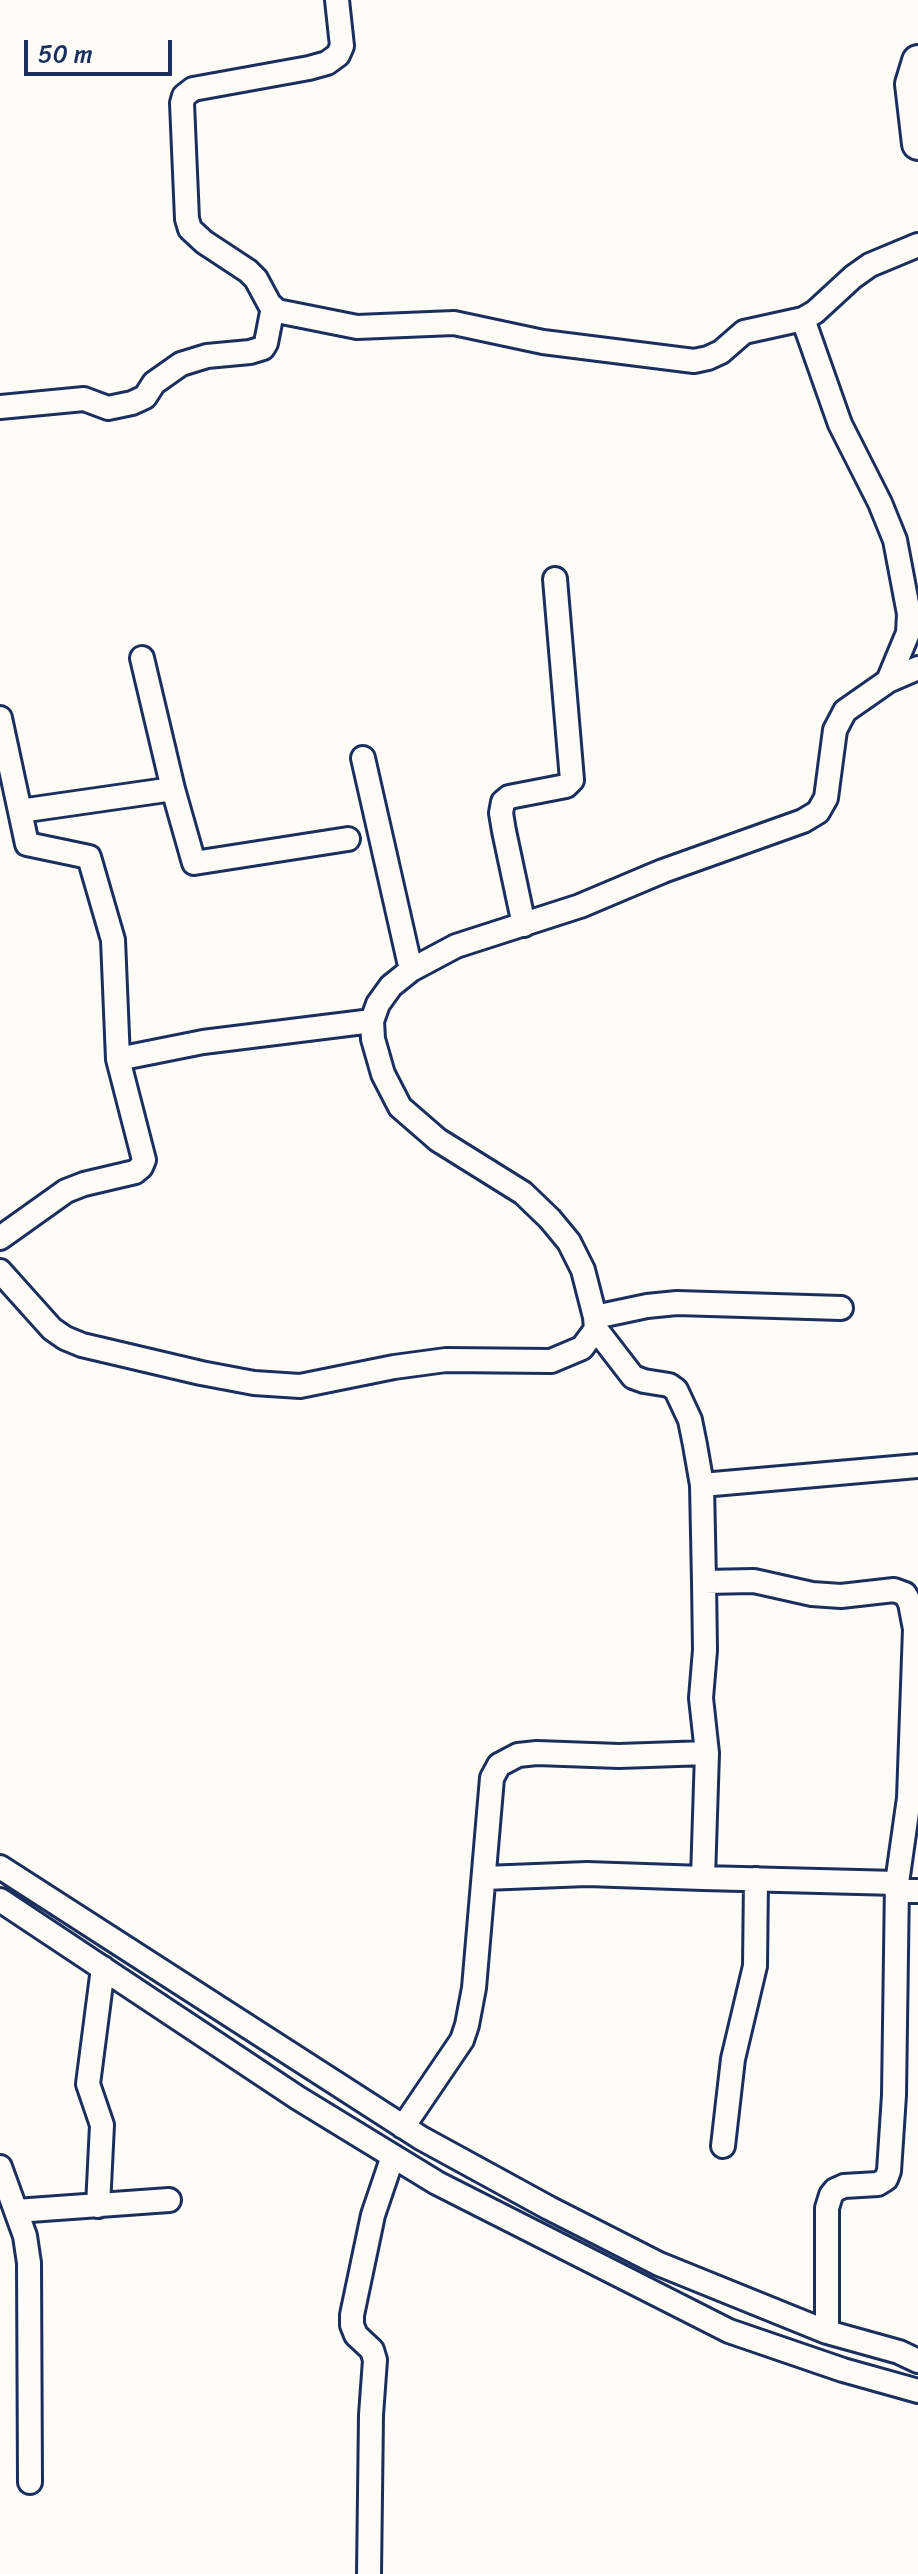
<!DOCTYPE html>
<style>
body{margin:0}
#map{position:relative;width:918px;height:2574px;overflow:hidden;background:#fdfcf7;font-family:Sriracha,sans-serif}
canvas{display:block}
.scale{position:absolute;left:24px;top:40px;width:148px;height:36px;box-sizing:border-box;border:4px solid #1b2f5e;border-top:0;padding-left:10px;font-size:24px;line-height:28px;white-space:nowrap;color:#1b2f5e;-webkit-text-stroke:6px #fdfcf7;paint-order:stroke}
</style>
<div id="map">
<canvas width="918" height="2574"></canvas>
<div class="scale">50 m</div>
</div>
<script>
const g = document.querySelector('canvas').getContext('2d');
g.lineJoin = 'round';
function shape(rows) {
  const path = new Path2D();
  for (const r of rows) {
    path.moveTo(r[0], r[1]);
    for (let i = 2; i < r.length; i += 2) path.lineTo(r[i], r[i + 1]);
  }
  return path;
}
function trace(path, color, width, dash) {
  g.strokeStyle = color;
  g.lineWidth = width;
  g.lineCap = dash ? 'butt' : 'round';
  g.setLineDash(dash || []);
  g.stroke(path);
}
const street = shape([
 [337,0,342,46,338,55,327,63,309,68,193,89,184,96,182,103,187,219,190,229,204,242,248,271,256,279,270,305,277,311,357,327,454,323,543,342,694,361,708,358,721,352,744,332,803,319,815,312,853,277,870,265,918,245],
 [803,319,840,424,880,503,895,540,909,614,908,633,888,681],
 [0,407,84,399,108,408,132,403,145,397,154,383,181,364,207,356,250,352,263,348,266,343,273,307],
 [0,718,27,844,89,857,113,940,118,1059,144,1160,141,1167,135,1172,84,1184,66,1191,0,1238],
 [363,758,411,970],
 [173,789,194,863,348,839],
 [20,811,173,789,142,658],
 [524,925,504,831,501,813,503,802,509,797,566,786,572,780,555,579],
 [118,1059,203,1042,372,1021],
 [0,1271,52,1329,65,1338,82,1345,201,1373,254,1383,300,1386,394,1367,446,1360,551,1361,582,1348,596,1329,595,1317,583,1270,569,1242,550,1219,523,1193,438,1140,400,1107,383,1074,373,1039,372,1021,378,1004,391,986,411,970,456,946,580,906,663,871,803,821,818,812,826,798,835,730,845,711,888,681,918,668],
 [595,1317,647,1306,677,1303,841,1308],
 [596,1329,633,1377,644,1381,669,1385,676,1390,690,1420,695,1445,702,1485,704,1582,705,1650,701,1698,707,1753,703,1878,897,1883,894,2095,889,2171,886,2179,878,2184,844,2186,835,2190,831,2195,827,2208,827,2332],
 [702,1485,918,1466],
 [704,1582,754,1581,812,1594,841,1596,894,1590,905,1594,910,1603,915,1629,909,1798,897,1883],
 [0,1867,421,2138,549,2208,659,2264,827,2332,899,2352,918,2361],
 [484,1878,587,1874,703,1878],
 [896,1891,918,1891],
 [0,1900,298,2098,437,2183,729,2331,843,2370,918,2391],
 [403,2127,462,2040,467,2025,474,1988,492,1778,499,1765,518,1755,537,1753,619,1756,707,1753],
 [723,2146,733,2059,755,1966,756,1879],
 [0,2167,25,2236,29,2263,30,2482],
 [98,2206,102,2125,88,2084,103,1968],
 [16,2211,169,2200],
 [369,2574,371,2415,375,2360,372,2350,356,2335,352,2325,352,2315,373,2215,393,2156]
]);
const secondary = shape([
 [918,61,911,84,918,144]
]);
trace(street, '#1b2f5e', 28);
trace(secondary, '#1b2f5e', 36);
trace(street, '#fdfcf7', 22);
trace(secondary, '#fdfcf7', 30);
</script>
